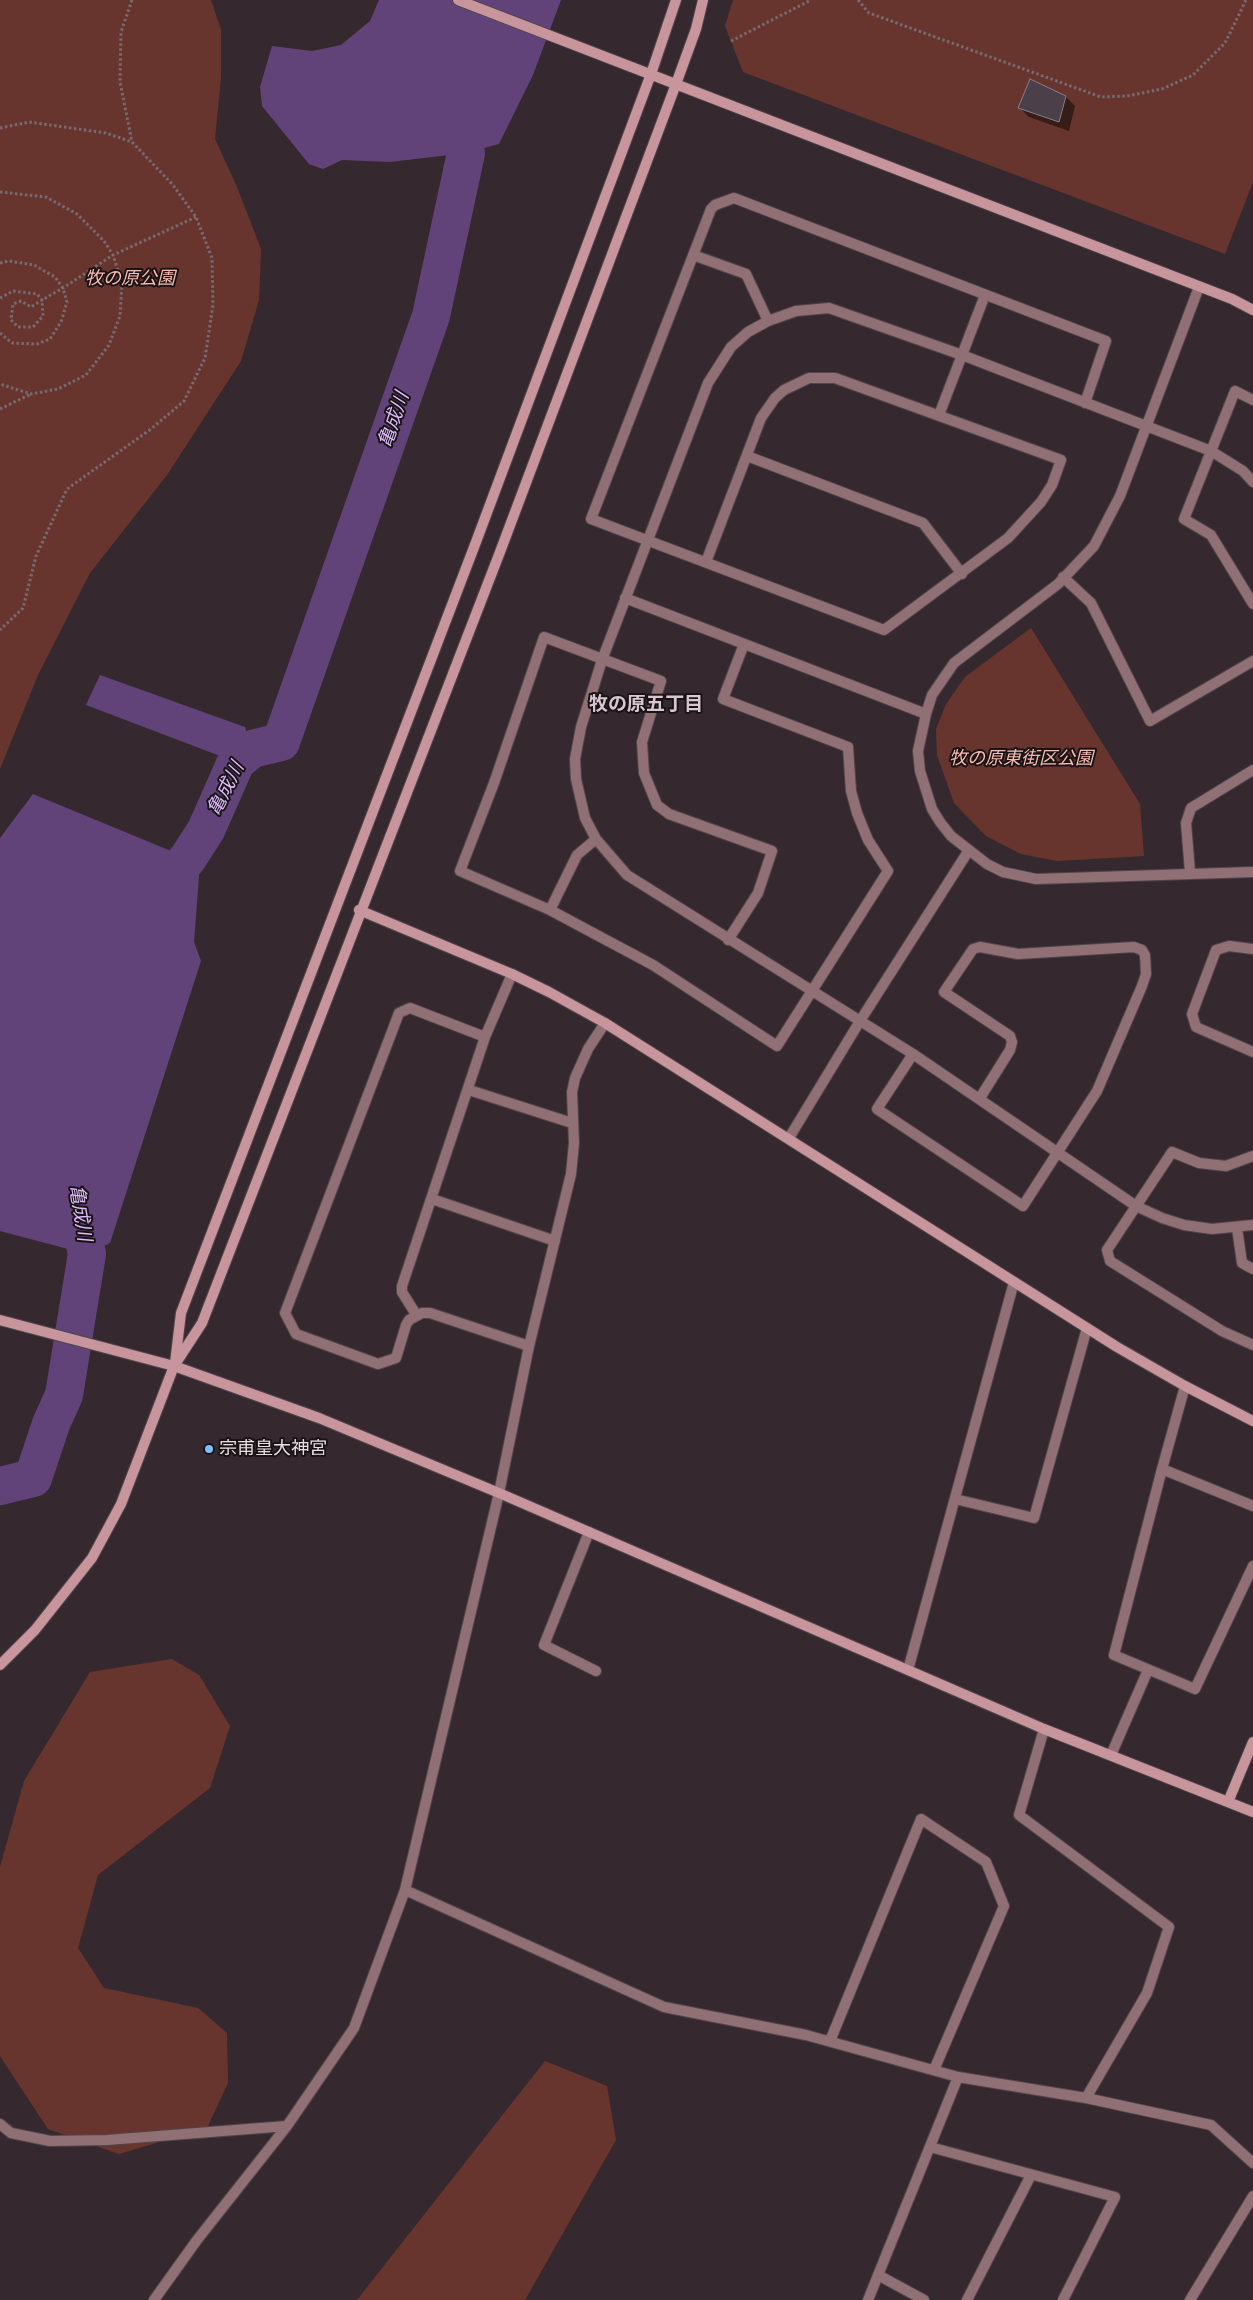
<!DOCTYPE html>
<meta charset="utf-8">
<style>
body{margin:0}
canvas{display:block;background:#36282f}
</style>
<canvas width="1253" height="2300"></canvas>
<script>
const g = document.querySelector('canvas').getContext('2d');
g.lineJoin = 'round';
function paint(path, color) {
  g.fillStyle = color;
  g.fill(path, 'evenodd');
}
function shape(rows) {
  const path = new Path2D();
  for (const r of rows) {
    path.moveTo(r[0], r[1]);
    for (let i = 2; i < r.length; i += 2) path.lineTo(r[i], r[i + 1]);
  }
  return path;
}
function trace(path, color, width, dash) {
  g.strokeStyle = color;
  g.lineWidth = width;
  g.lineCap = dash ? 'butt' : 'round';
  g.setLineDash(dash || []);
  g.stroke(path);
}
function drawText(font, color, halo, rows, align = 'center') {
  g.font = font + ' "Roboto Serif","Noto Sans JP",serif';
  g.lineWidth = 4;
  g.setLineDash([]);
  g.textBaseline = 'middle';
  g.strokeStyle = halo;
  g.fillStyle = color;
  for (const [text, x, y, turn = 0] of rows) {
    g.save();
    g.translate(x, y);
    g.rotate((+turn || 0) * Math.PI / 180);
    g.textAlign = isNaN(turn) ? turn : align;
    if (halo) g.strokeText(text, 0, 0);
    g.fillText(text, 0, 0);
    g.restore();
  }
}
const green = shape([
 [0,0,211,0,221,30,221,78,215,139,237,187,261,249,259,300,241,361,167,475,90,573,38,675,0,769],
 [733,0,1253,0,1253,182,1225,254,743,72,725,26],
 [1031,628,1140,804,1144,856,1057,861,1021,854,986,836,954,803,937,755,936,729,946,704,965,677],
 [172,1659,199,1675,230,1726,210,1788,98,1875,78,1948,104,1988,198,2008,227,2033,228,2083,207,2128,119,2154,48,2129,0,2056,0,1867,24,1781,90,1672],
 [545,2061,607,2086,616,2140,525,2300,357,2300]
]);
const water = shape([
 [379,0,561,0,533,75,499,144,466,153,390,162,342,160,323,169,309,164,262,106,260,87,272,46,312,51,341,45,370,21],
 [100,675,245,727,252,749,236,762,86,705],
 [33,794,200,863,194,942,201,961,110,1243,87,1254,0,1231,0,838]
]);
const shadow = shape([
 [1066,97,1075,106,1069,131,1029,117,1019,107]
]);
const river = shape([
 [155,897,188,858,206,830,236,762,252,749,281,742,431,316,466,153,448,106],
 [0,1486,33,1478,51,1424,64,1395,87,1254,76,1203]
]);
const building = shape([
 [1030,79,1066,96,1059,122,1018,108,1030,79]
]);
const path = shape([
 [132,0,121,32,120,82,132,142],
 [858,0,869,13,1101,97,1127,96,1162,89,1193,75,1225,43,1246,0],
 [731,41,811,0],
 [0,128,29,122,106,133,132,142,173,185,196,217,212,258,213,305,205,358,184,401,151,429,67,489,36,556,23,608,0,630],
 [0,192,46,197,77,214,104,241,113,255,122,283,120,316,109,345,86,375,58,389,31,394,0,384],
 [0,263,9,261,34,265,55,277,63,288,67,302,61,322,50,339,37,344,12,343,0,333],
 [0,298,13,291,37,294,42,300,43,316,33,327,18,327,11,320,13,304,21,301,31,307,42,300,63,288,113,255,196,217],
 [0,409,31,394]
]);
const street = shape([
 [693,255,746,274,768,321],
 [1199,287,1120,496,1094,546,1058,584,954,663,932,695,926,714,918,751,920,771,932,809,940,822,951,836,987,864,1003,872,1036,879,1253,872],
 [1253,400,1235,391,1184,519,1211,535,1253,604],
 [939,415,985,295],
 [747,456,923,523,962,574],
 [1253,482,1243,471,1211,451,962,355,829,308,796,311,768,321,748,332,731,347,708,383,602,660,581,727,575,759,576,779,585,818,596,839,627,875,913,1054,1136,1206,1162,1218,1184,1225,1212,1229,1253,1225],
 [706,562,761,418,775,398,784,390,809,378,835,378,1061,460,1052,485,1041,502,1008,538,884,630,591,519,711,209,715,205,734,198,1106,341,1085,403],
 [1063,577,1091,603,1150,721,1253,661],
 [625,598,926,714],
 [1190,872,1186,823,1191,808,1253,770],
 [550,910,577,855,596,839],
 [728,940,758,893,772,851,669,814,657,805,644,773,642,742,661,681,544,637,494,783,460,871,550,910,653,965,777,1046,888,871,868,840,857,813,851,791,848,747,723,699,744,644],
 [1253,949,1229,946,1216,950,1192,1014,1196,1027,1253,1052],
 [485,1037,410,1008,399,1013,285,1313,296,1334,378,1364,396,1358,406,1325,409,1320,422,1313,430,1313,529,1346],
 [913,1054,877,1109,1023,1206,1097,1091,1142,986,1146,974,1145,955,1142,950,1134,947,1018,954,980,947,973,949,944,992,1010,1036,1012,1042,1010,1050,980,1098],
 [469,1090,572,1123],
 [789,1138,860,1021,969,850],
 [1253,1156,1226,1166,1199,1163,1172,1152,1107,1250,1110,1261,1222,1331,1253,1345],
 [432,1199,555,1241],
 [1237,1228,1242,1263,1253,1269],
 [417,1316,402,1292,402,1286,485,1037,512,974],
 [1162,1469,1185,1386],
 [955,1499,1034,1518,1087,1328],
 [1253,1506,1162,1469,1114,1655,1195,1689,1253,1566],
 [589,1532,544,1645,596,1671],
 [908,1670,1014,1282],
 [1044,1729,1019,1815,1169,1927,1147,1993,1086,2098],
 [1111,1755,1148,1670],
 [405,1890,664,2007,806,2035,958,2077,1086,2098,1211,2125,1253,2163],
 [830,2041,921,1819,986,1862,1004,1906,934,2070],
 [0,2124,11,2133,50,2141,107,2140,287,2126],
 [930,2147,1115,2197,1063,2300],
 [878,2275,924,2300],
 [154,2300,197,2240,287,2126,354,2028,405,1890,499,1493,529,1346,571,1174,574,1143,572,1092,575,1078,588,1049,605,1023],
 [868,2300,958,2077],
 [967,2300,1031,2175],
 [1190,2300,1253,2196]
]);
const secondary = shape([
 [458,0,1232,299,1253,310],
 [359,910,512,974,549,992,605,1023,1117,1347,1185,1386,1253,1421],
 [0,1320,174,1366,319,1418,499,1493,1044,1729,1253,1812],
 [175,1363,181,1313,476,542,651,74,676,0],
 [0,1665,35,1630,92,1558,121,1504,174,1366,202,1323,500,552,676,84,696,29,703,0],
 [1228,1802,1253,1742]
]);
const markers = [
 [209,1449,5,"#80bdfa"]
];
const parkNames = [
 ["牧の原公園",130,279],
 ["牧の原東街区公園",1021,759]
];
const poiNames = [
 ["宗甫皇大神宮",219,1449]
];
const waterNames = [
 ["亀成川",394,420,-71],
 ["亀成川",226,789,-63],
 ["亀成川",80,1213,81]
];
const neighbourhoodNames = [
 ["牧の原五丁目",646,704]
];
paint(green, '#68352e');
paint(water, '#614379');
paint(shadow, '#0007');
trace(river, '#614379', 38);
paint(building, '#4b404a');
trace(building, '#897d88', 1);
trace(street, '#52454b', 12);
trace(secondary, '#52454b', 12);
trace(path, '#776a70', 3, [2.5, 2.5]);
trace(street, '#907075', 10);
trace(secondary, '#c9959d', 10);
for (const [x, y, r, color] of markers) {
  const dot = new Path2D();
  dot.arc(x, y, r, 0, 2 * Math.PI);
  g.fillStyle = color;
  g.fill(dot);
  trace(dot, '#191316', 2);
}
drawText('italic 18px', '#f9bcb2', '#191316', parkNames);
drawText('18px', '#e6dde1', '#191316', poiNames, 'left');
drawText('italic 19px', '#dfbbfd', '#191316', waterNames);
drawText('bold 19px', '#d9c7cf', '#191316', neighbourhoodNames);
</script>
